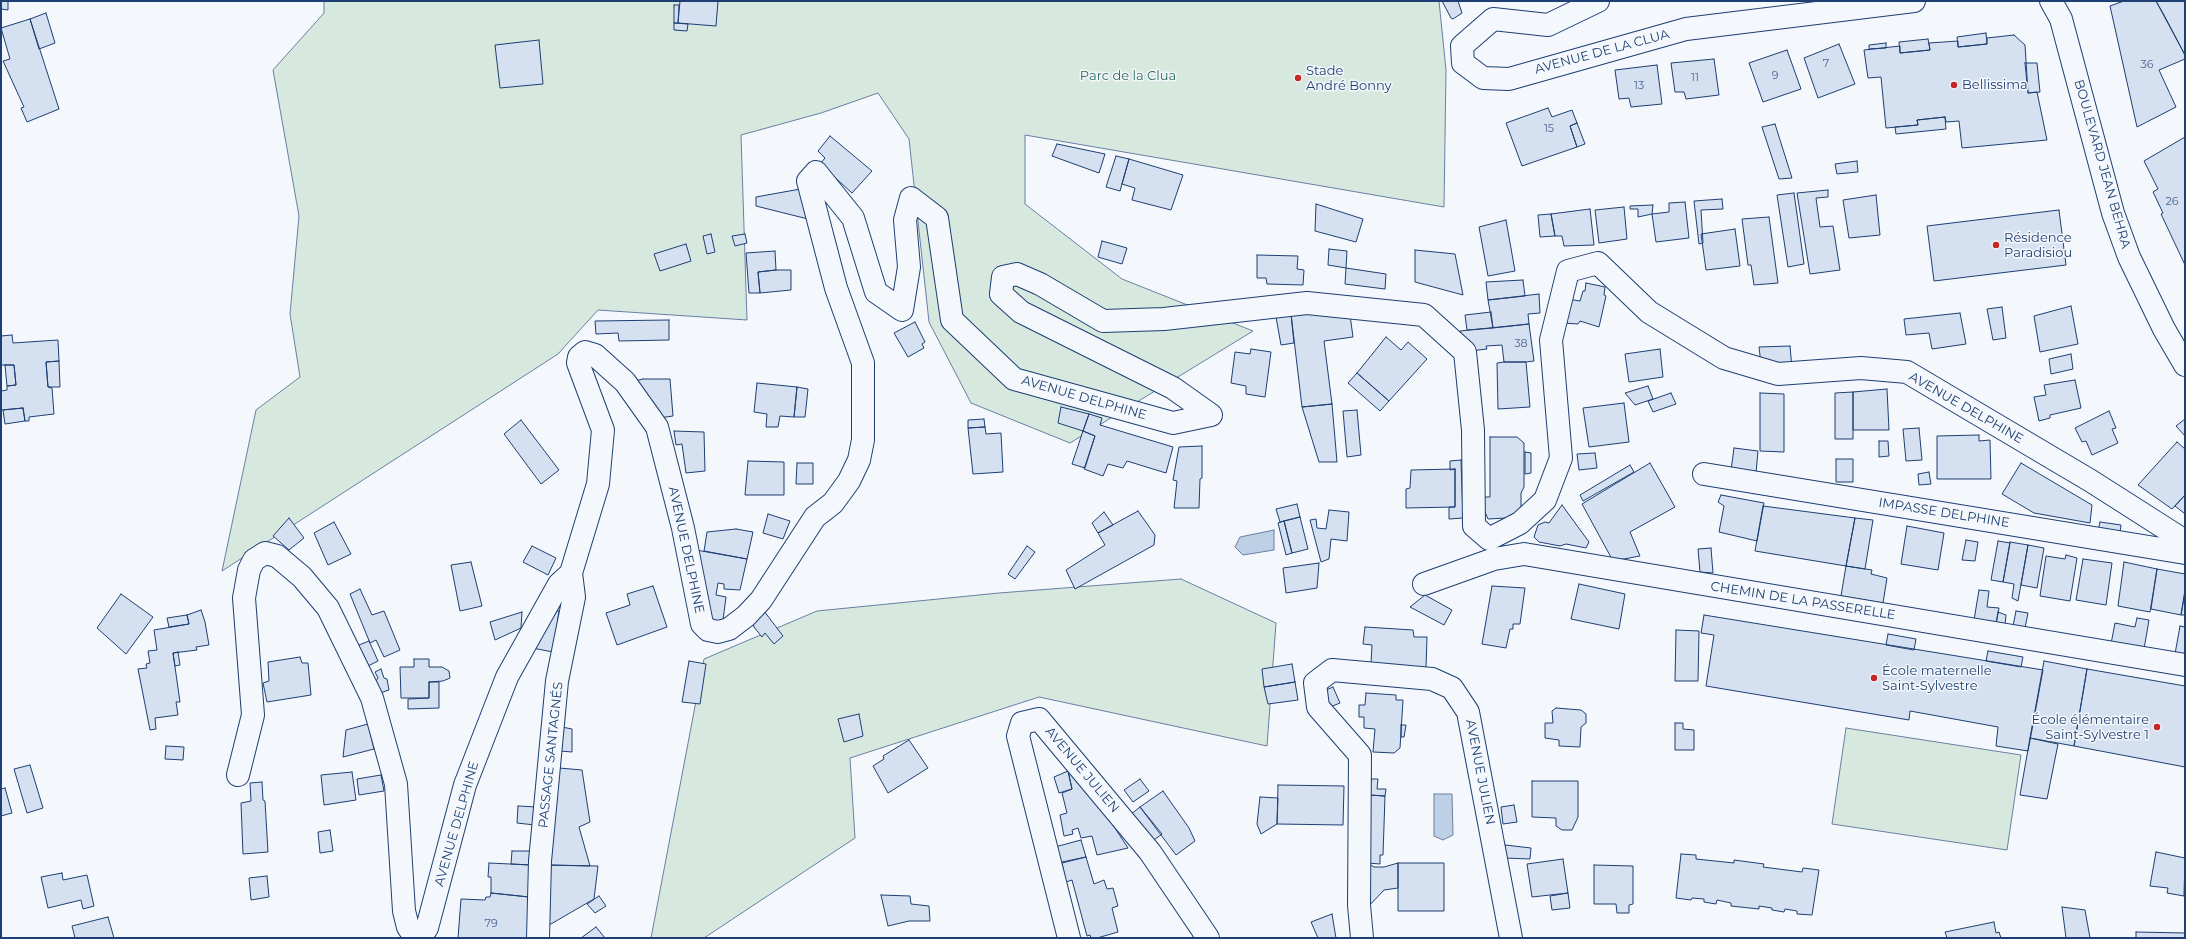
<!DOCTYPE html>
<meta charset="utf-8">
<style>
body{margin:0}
#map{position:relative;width:2186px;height:939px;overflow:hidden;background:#f4f7fb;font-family:Montserrat,sans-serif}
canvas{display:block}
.frame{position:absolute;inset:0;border:2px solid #1d3f73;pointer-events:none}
</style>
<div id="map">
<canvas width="2186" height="939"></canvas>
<div class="frame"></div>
</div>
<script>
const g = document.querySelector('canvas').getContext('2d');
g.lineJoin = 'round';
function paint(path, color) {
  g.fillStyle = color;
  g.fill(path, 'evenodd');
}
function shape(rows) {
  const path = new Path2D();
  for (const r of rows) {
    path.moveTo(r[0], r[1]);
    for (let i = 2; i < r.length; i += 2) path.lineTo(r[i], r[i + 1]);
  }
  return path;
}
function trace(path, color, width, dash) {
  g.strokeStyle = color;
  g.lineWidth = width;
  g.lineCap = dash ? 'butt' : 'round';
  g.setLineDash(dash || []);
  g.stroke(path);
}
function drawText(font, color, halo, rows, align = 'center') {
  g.font = font + ' Montserrat,sans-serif';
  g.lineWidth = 3;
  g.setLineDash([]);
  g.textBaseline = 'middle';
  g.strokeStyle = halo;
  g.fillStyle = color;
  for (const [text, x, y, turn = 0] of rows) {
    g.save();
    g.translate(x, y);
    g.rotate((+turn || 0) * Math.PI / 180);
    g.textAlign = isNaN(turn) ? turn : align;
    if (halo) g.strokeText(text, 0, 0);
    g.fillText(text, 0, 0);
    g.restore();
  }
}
const green = shape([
 [324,1,1439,1,1446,70,1444,207,1025,135,1025,204,1122,279,1253,331,1070,443,971,403,929,322,909,139,878,93,821,113,741,135,747,320,598,310,558,354,222,571,256,410,300,377,290,314,299,216,273,70,324,13,324,1],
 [1181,579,1276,623,1267,746,1039,697,850,758,855,838,704,938,651,938,704,659,817,611,999,593,1181,579],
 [1846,728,2021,755,2007,850,1832,824,1846,728]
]);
const water = shape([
 [1274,530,1274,550,1243,555,1235,547,1240,537,1274,530],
 [1434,794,1452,794,1453,835,1443,840,1434,836,1434,794]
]);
const building = shape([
 [1,1,8,1,8,10,1,9,1,1],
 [680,1,718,1,716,26,678,23,680,1],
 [1442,1,1458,1,1462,13,1453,19,1451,18,1442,1],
 [2124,1,2156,1,2185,55,2185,59,2159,70,2176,107,2137,127,2110,6,2124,1],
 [2156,1,2185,1,2185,55,2164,15,2156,1],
 [674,5,679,5,678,23,674,23,674,5],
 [46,13,55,43,39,49,30,19,46,13],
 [30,19,59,109,27,122,21,108,24,107,3,61,10,59,1,28,30,19],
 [674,23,688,24,687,31,674,30,674,23],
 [1986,33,1987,44,1958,47,1957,37,1986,33],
 [2014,35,2025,45,2028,93,2037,92,2047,140,1962,148,1959,121,1946,122,1945,117,1917,120,1918,125,1886,128,1881,77,1868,78,1864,50,1900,46,1900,53,1930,50,1929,43,1958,41,1958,47,1987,44,1987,38,2014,35],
 [1928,39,1930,50,1900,53,1899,42,1928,39],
 [539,40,543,84,500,88,495,45,539,40],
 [1886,43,1886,48,1869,49,1869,45,1886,43],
 [1839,44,1855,84,1818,98,1804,58,1839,44],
 [1787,50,1801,89,1763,102,1749,63,1787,50],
 [1714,59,1719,95,1686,99,1684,92,1675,92,1671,63,1714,59],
 [2025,63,2037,63,2040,92,2028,93,2025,63],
 [1657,65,1662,104,1631,107,1629,98,1619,99,1615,70,1657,65],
 [1548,108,1552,117,1572,110,1577,123,1570,126,1577,147,1522,166,1506,123,1548,108],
 [1945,117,1946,129,1896,134,1895,127,1918,125,1917,120,1945,117],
 [1577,123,1585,144,1577,147,1570,126,1577,123],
 [1775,124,1792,178,1779,179,1762,127,1775,124],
 [830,136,872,171,852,193,820,164,825,158,818,151,830,136],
 [2185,137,2185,265,2161,214,2163,213,2153,192,2158,189,2144,161,2185,137],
 [1057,144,1105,154,1099,173,1052,156,1057,144],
 [1116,156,1129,159,1120,191,1106,187,1116,156],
 [1129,159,1183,175,1171,210,1132,200,1135,188,1122,184,1129,159],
 [1857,161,1858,172,1837,174,1835,164,1857,161],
 [806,188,812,220,756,206,756,197,806,188],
 [1828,190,1828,197,1816,198,1820,227,1833,226,1840,270,1810,274,1797,193,1828,190],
 [1794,193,1804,264,1788,267,1777,195,1794,193],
 [1876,195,1880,235,1849,238,1843,200,1876,195],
 [1722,199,1723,209,1701,210,1703,243,1699,244,1694,201,1722,199],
 [1685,202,1689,238,1656,242,1652,214,1669,212,1669,203,1685,202],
 [1316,204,1363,219,1356,242,1315,231,1316,204],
 [1653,205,1652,214,1638,217,1638,209,1630,209,1630,206,1653,205],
 [1624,207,1627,239,1599,243,1595,210,1624,207],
 [1590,209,1594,245,1564,246,1562,236,1555,236,1551,214,1590,209],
 [2059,210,2066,265,1934,281,1927,226,2059,210],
 [1551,214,1555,236,1540,237,1538,215,1551,214],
 [1769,217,1778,283,1754,285,1751,265,1748,265,1742,219,1769,217],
 [1506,220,1515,271,1488,276,1479,227,1506,220],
 [1735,229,1740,266,1706,270,1701,234,1735,229],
 [711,234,715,252,707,254,703,236,711,234],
 [745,234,747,243,735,246,732,236,745,234],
 [1102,241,1127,248,1122,264,1098,257,1102,241],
 [686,244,691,261,660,271,654,254,686,244],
 [1329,249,1347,251,1346,268,1328,265,1329,249],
 [1415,250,1455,254,1463,295,1415,282,1415,250],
 [775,251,776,270,758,272,760,293,749,293,746,253,775,251],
 [1257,255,1298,256,1297,269,1304,270,1303,285,1267,284,1266,278,1257,278,1257,255],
 [1346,268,1386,274,1385,289,1345,284,1346,268],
 [776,270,791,270,791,290,760,293,758,272,776,270],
 [1523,280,1525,296,1488,300,1486,282,1523,280],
 [1586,283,1605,287,1604,295,1606,296,1599,327,1580,321,1578,324,1563,323,1567,299,1580,301,1583,291,1585,291,1586,283],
 [1539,294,1540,313,1528,314,1529,324,1493,328,1488,300,1539,294],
 [2071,306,2078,344,2040,352,2034,316,2071,306],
 [2002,307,2006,338,1993,340,1987,309,2002,307],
 [1321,312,1350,315,1353,337,1324,341,1332,404,1302,407,1291,314,1321,312],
 [1491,312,1493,328,1467,330,1465,315,1491,312],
 [1960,313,1966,344,1932,349,1929,333,1906,335,1904,319,1960,313],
 [1291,314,1294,343,1281,345,1276,317,1291,314],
 [669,320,669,340,619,341,618,333,596,334,595,321,669,320],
 [915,322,925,342,922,344,924,348,908,357,894,333,915,322],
 [1529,324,1534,361,1526,362,1504,362,1502,345,1486,346,1487,349,1470,351,1460,331,1529,324],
 [12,335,13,343,58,340,59,361,46,362,48,387,52,388,54,414,29,417,29,421,25,421,23,408,1,410,1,391,7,390,7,386,16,385,14,365,1,365,1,336,12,335],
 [1386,337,1401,350,1408,342,1427,359,1389,401,1357,373,1386,337],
 [1790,346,1792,368,1761,364,1759,347,1790,346],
 [1251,349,1271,352,1265,397,1246,394,1246,386,1231,383,1235,352,1250,354,1251,349],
 [1660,349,1663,377,1629,382,1625,354,1660,349],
 [2071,354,2073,369,2051,374,2049,359,2071,354],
 [59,361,60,387,48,387,46,362,59,361],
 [1504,362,1526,362,1530,407,1498,409,1497,363,1504,362],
 [5,365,14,365,16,385,7,386,5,365],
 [1357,373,1389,401,1380,411,1348,383,1357,373],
 [643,379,670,379,673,416,659,418,635,381,643,379],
 [2075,380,2081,408,2050,415,2050,418,2039,421,2034,397,2046,395,2044,385,2075,380],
 [757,383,797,387,794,417,780,416,778,427,766,427,767,414,754,412,757,383],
 [1648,386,1653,399,1635,405,1625,393,1648,386],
 [797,387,808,389,805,417,794,417,797,387],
 [1887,389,1889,430,1853,430,1853,392,1887,389],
 [1853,392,1853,439,1835,439,1835,393,1853,392],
 [1671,393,1676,404,1653,412,1648,401,1671,393],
 [1760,393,1784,394,1784,452,1760,451,1760,393],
 [1624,403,1629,442,1589,447,1583,408,1624,403],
 [1332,404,1337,462,1319,462,1302,407,1332,404],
 [1061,407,1089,414,1083,431,1058,423,1061,407],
 [23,408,25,421,5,424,3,410,23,408],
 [1357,410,1361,455,1347,457,1343,411,1357,410],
 [2109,411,2116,428,2112,429,2118,443,2092,455,2086,441,2082,442,2075,428,2109,411],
 [1089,414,1102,418,1100,425,1173,447,1166,473,1127,461,1123,468,1108,464,1103,476,1084,469,1095,436,1083,431,1089,414],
 [984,419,985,427,968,428,968,420,984,419],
 [2185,419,2185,436,2176,426,2185,419],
 [521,420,559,470,541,484,504,434,521,420],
 [985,427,986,434,1001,433,1003,472,973,474,968,428,985,427],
 [1919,428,1922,460,1906,461,1903,429,1919,428],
 [674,431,704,432,705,471,686,473,682,444,676,445,674,431],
 [1083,431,1095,436,1085,468,1072,464,1083,431],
 [1979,435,1979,441,1990,440,1991,479,1937,479,1937,436,1979,435],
 [1490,437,1517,437,1524,443,1524,487,1521,493,1521,509,1506,518,1488,519,1482,505,1482,497,1490,497,1490,437],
 [1879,441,1888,441,1889,456,1879,457,1879,441],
 [2177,442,2185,449,2185,495,2172,509,2138,485,2177,442],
 [1202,446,1202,478,1200,479,1199,508,1174,508,1177,481,1173,480,1179,447,1202,446],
 [1734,448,1758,451,1756,473,1731,470,1734,448],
 [1525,452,1531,453,1531,473,1525,474,1525,452],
 [1595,453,1597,468,1579,470,1577,454,1595,453],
 [1836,459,1853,459,1853,482,1836,482,1836,459],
 [1461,460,1463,518,1449,519,1449,507,1455,507,1455,469,1450,470,1450,461,1461,460],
 [748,461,784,462,784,495,745,495,748,461],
 [797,463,813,463,813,484,796,484,797,463],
 [1650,463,1675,507,1630,532,1640,556,1613,561,1582,504,1650,463],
 [2021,463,2092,505,2090,523,2034,513,2002,494,2021,463],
 [1630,465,1634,472,1583,501,1580,495,1630,465],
 [1455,469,1455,507,1406,508,1406,489,1410,488,1411,470,1455,469],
 [1929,472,1931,484,1919,485,1918,474,1929,472],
 [1721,495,1764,503,1757,541,1719,532,1724,506,1718,502,1721,495],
 [2185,495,2185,514,2175,506,2185,495],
 [1297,504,1300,517,1280,522,1276,509,1297,504],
 [1562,505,1589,542,1586,548,1566,544,1560,546,1539,542,1534,537,1538,525,1545,522,1549,523,1562,505],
 [1763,506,1855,518,1846,566,1755,551,1763,506],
 [1329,510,1349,512,1347,541,1331,539,1329,559,1321,562,1310,520,1316,519,1317,528,1326,529,1329,510],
 [1138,511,1155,535,1154,545,1075,589,1066,570,1105,545,1098,533,1138,511],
 [1104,512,1113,525,1098,533,1092,523,1104,512],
 [768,514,790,521,783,539,763,533,768,514],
 [1300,517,1308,549,1292,553,1284,521,1300,517],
 [289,518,304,538,289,550,273,536,289,518],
 [1855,518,1873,520,1865,569,1846,566,1855,518],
 [1284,521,1292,553,1286,555,1278,523,1284,521],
 [334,522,351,554,328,565,314,533,334,522],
 [2100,522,2121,525,2119,539,2097,535,2100,522],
 [1907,526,1944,533,1938,570,1901,564,1907,526],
 [736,529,753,532,747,559,704,551,707,532,736,529],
 [1966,540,1978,542,1975,561,1962,560,1966,540],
 [1998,541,2010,543,2003,582,1991,580,1998,541],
 [2010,542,2028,545,2018,601,2012,598,2014,584,2003,582,2010,542],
 [2028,545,2044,548,2037,588,2021,585,2028,545],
 [532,546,556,558,548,575,523,562,532,546],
 [1027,546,1035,552,1015,579,1008,574,1027,546],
 [1711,548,1713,573,1700,572,1698,549,1711,548],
 [696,550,747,559,740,590,724,589,724,584,718,583,716,595,726,597,723,620,714,622,706,607,696,550],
 [2066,555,2077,558,2070,601,2040,596,2046,556,2065,559,2066,555],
 [2083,559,2112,563,2106,605,2076,600,2083,559],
 [471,562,482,606,460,611,451,565,471,562],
 [2124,562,2157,569,2150,612,2118,606,2124,562],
 [1319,563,1317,588,1286,593,1283,568,1319,563],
 [1846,566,1872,570,1871,574,1887,578,1883,603,1841,596,1846,566],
 [2157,569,2185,574,2185,591,2181,615,2151,609,2157,569],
 [1579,584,1625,594,1619,629,1571,619,1579,584],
 [653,586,667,627,617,645,606,613,630,605,627,594,653,586],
 [1492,586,1525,588,1520,624,1513,624,1513,629,1510,629,1506,648,1482,644,1492,586],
 [360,589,372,615,384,611,400,650,384,657,376,640,370,643,350,594,360,589],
 [1979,590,1989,591,1987,607,1999,608,1996,624,1974,620,1979,590],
 [2185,591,2185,615,2181,615,2185,591],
 [121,594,153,617,126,654,97,628,121,594],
 [1425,595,1452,610,1444,625,1410,607,1425,595],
 [201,610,205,622,209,645,196,647,197,650,173,653,180,702,176,702,178,715,155,718,156,729,150,730,138,669,147,668,146,664,150,663,148,651,157,650,154,630,189,624,187,615,201,610],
 [553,610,559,611,553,652,532,648,553,610],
 [764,611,783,636,774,644,765,633,762,637,754,627,753,623,764,611],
 [2016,611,2028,613,2025,628,2013,626,2016,611],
 [522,612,521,628,495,640,490,622,522,612],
 [1998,612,2006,615,2005,625,1996,624,1998,612],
 [187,615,189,624,169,627,167,618,187,615],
 [1704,615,2043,670,2028,751,1996,746,1998,727,1910,711,1909,720,1706,686,1714,635,1701,633,1704,615],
 [2137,618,2149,620,2144,649,2111,644,2115,623,2135,627,2137,618],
 [2180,626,2185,627,2185,656,2175,654,2180,626],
 [1365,627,1413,630,1414,637,1427,637,1426,668,1371,663,1372,645,1363,644,1365,627],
 [1676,630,1699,631,1698,681,1675,681,1676,630],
 [1888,634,1916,639,1914,650,1886,645,1888,634],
 [369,641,378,661,368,666,362,652,359,655,354,647,369,641],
 [1988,651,2023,657,2021,667,1986,661,1988,651],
 [178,652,180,665,175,666,173,653,178,652],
 [300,657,302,663,308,663,311,695,267,702,263,683,269,681,268,662,300,657],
 [414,659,429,659,429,667,442,667,449,671,450,678,443,681,429,682,429,698,401,698,400,667,414,667,414,659],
 [689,661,706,664,700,704,682,702,689,661],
 [2044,661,2087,669,2074,746,2030,738,2044,661],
 [1292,664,1295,682,1264,687,1262,669,1292,664],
 [381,669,384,678,387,679,389,690,380,693,375,682,378,678,375,672,381,669],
 [2087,669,2185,686,2185,767,2074,746,2087,669],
 [429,682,439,682,439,708,408,709,408,699,429,698,429,682],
 [1295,682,1298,700,1268,704,1264,687,1295,682],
 [1333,687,1340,703,1330,707,1324,691,1333,687],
 [1366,693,1396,695,1396,700,1403,700,1400,748,1394,753,1373,752,1375,729,1364,728,1364,717,1359,717,1359,705,1365,705,1366,693],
 [1556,708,1581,710,1586,714,1586,723,1581,727,1580,747,1559,746,1559,740,1545,738,1545,723,1553,723,1552,711,1556,708],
 [859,714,863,736,844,742,838,719,859,714],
 [1675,723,1683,723,1683,729,1694,730,1694,750,1675,750,1675,723],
 [368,724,374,749,343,757,346,730,368,724],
 [1401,725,1406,725,1404,737,1401,737,1401,725],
 [562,727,572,729,572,752,560,751,562,727],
 [2030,738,2058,744,2047,799,2020,795,2030,738],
 [909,740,928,768,888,793,873,766,884,759,883,756,909,740],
 [166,746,184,747,183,760,165,759,166,746],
 [30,765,43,808,27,813,14,769,30,765],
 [559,768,582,770,590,822,579,827,590,866,548,865,559,768],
 [1074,768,1079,773,1128,848,1097,855,1092,836,1081,838,1078,828,1072,830,1073,834,1064,836,1060,815,1067,813,1062,793,1072,789,1068,771,1074,768],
 [1068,771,1072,789,1059,793,1054,777,1068,771],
 [352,772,356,800,324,805,321,775,352,772],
 [381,775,384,791,359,795,357,779,381,775],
 [1140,779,1149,791,1133,802,1124,790,1140,779],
 [1371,779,1378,779,1377,789,1386,789,1385,796,1370,795,1371,779],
 [1532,781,1578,781,1578,817,1572,830,1562,830,1556,826,1556,818,1532,817,1532,781],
 [262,782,263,800,265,801,268,852,243,854,241,803,251,801,250,783,262,782],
 [1278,785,1344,786,1343,825,1277,824,1278,785],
 [5,788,12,813,1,816,1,789,5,788],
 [1163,791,1189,828,1195,841,1176,855,1140,807,1163,791],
 [1368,795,1385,796,1383,855,1380,855,1380,864,1368,863,1368,795],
 [1260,797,1278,798,1277,824,1261,834,1257,824,1260,797],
 [1514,805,1517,822,1503,824,1501,807,1514,805],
 [518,806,537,807,535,825,517,823,518,806],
 [1140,807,1162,834,1150,843,1130,815,1140,807],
 [330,830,333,851,320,853,318,832,330,830],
 [1081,840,1086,857,1057,863,1055,847,1081,840],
 [1505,845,1531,848,1530,859,1504,858,1505,845],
 [512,851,533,851,531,865,511,864,512,851],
 [2156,852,2185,858,2184,896,2167,893,2168,888,2150,886,2156,852],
 [1681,854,1696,855,1696,859,1734,863,1734,860,1764,864,1763,867,1802,872,1803,868,1819,870,1812,915,1797,914,1797,911,1785,909,1784,912,1772,910,1772,908,1759,906,1759,909,1731,906,1731,903,1717,900,1716,904,1704,902,1704,899,1692,898,1691,900,1676,898,1681,854],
 [1086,857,1094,884,1104,880,1107,889,1113,888,1118,906,1112,908,1118,932,1097,938,1091,938,1090,935,1087,936,1072,880,1066,882,1062,863,1086,857],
 [1563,859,1568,893,1532,897,1527,864,1563,859],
 [489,863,531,865,529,897,491,893,491,877,488,877,489,863],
 [1368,863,1374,867,1384,867,1398,863,1398,888,1384,890,1367,908,1368,863],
 [1398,863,1444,863,1444,911,1398,911,1398,863],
 [548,865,598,866,594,899,544,928,548,865],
 [1594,865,1633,866,1633,904,1629,905,1629,913,1617,913,1616,904,1594,904,1594,865],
 [62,873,63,880,87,875,94,906,83,909,81,900,48,908,41,877,62,873],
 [267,876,269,897,251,900,249,878,267,876],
 [491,893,529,897,528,938,458,938,461,899,485,900,486,897,490,897,491,893],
 [1568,893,1570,908,1552,910,1550,896,1568,893],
 [881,895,910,896,911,904,929,906,930,921,909,921,888,926,881,895],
 [599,896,606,906,595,913,587,904,599,896],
 [2062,907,2085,910,2090,938,2066,938,2062,907],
 [1332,914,1336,938,1318,938,1311,922,1332,914],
 [108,917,114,938,75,938,72,926,108,917],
 [1994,922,1996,933,1999,932,2001,938,1947,938,1945,932,1994,922],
 [596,927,605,938,581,938,596,927],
 [2136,932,2185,933,2185,938,2136,938,2136,932]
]);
const street = shape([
 [1704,474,2185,553],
 [1424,584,1494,559,1524,554,2185,665],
 [238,775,253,715,244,598,249,570,254,560,265,553,277,556,302,577,328,608,372,698,396,784,404,911,408,927,412,933,422,934,427,928,465,785,507,677,559,584,571,573,598,484,603,430,578,363,579,357,585,352,595,355,625,382,657,427,683,528,702,624,708,630,718,632,729,629,746,616,761,600,815,517,833,503,849,481,859,460,863,440,863,363,836,288,808,181,816,172,853,218,876,292,902,310,909,267,905,220,911,198,937,218,952,320,1014,379,1173,423,1211,415,1173,388,1021,312,1001,294,1003,277,1017,274,1040,284,1103,321,1164,319,1307,303,1424,315,1465,352,1473,430,1474,526,1489,539,1520,523,1545,500,1561,458,1551,340,1568,271,1598,263,1649,312,1724,358,1778,374,1861,368,1907,372,2091,481,2185,541],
 [538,938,540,861,557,681,574,597,571,573],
 [1069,938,1018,736,1022,723,1039,719,1150,852,1208,938],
 [1362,938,1359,905,1360,755,1318,707,1315,683,1332,670,1432,679,1452,688,1468,712,1511,938]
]);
const secondary = shape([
 [1598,1,1548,25,1493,19,1462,46,1463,63,1483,78,1509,79,1686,29,1914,1],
 [2051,1,2061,19,2113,213,2129,257,2164,329,2185,365]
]);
const markers = [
 [1298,78,4,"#c62828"],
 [1954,85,4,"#c62828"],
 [1996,245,4,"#c62828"],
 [1874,678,4,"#c62828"],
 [2157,727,4,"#c62828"]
];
const numberNames = [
 ["7",1826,64],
 ["36",2147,65],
 ["9",1775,76],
 ["11",1695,78],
 ["13",1639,86],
 ["15",1549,129],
 ["26",2172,202],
 ["38",1521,344],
 ["79",491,924]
];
const streetNames = [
 ["AVENUE DE LA CLUA",1602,52,-15],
 ["BOULEVARD JEAN BEHRA",2102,164,74],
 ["AVENUE DELPHINE",1084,398,16],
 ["AVENUE DELPHINE",1966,408,30],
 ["IMPASSE DELPHINE",1944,513,9],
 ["AVENUE DELPHINE",686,550,78],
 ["CHEMIN DE LA PASSERELLE",1803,601,9],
 ["PASSAGE SANTAGNÉS",551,755,-84],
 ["AVENUE JULIEN",1082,770,50],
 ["AVENUE JULIEN",1480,772,79],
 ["AVENUE DELPHINE",457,824,-74]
];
const poiNames = [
 ["Stade",1306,71],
 ["André Bonny",1306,86],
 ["Bellissima",1962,85],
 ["Résidence",2004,238],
 ["Paradisiou",2004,253],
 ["École maternelle",1882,671],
 ["Saint-Sylvestre",1882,686],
 ["École élémentaire",2149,720,"right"],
 ["Saint-Sylvestre 1",2149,735,"right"]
];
const parkNames = [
 ["Parc de la Clua",1128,76]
];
paint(green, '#d7e8df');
trace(green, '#687fa3', 1);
paint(water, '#bed0e5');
trace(water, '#687fa3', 1);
paint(building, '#d5e0f0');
trace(building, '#1d3f73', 1);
trace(street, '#1d3f73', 24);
trace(secondary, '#1d3f73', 24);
trace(street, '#f4f7fb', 22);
trace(secondary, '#f4f7fb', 22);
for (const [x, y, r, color] of markers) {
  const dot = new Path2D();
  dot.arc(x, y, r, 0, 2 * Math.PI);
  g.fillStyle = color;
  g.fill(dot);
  trace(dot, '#f4f7fb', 1.5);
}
drawText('11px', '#4b6792', null, numberNames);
drawText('13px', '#1d3f73', '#f4f7fb', streetNames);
drawText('13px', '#1d3f73', '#f4f7fb', poiNames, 'left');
drawText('13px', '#2c6c60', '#f4f7fb', parkNames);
</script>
